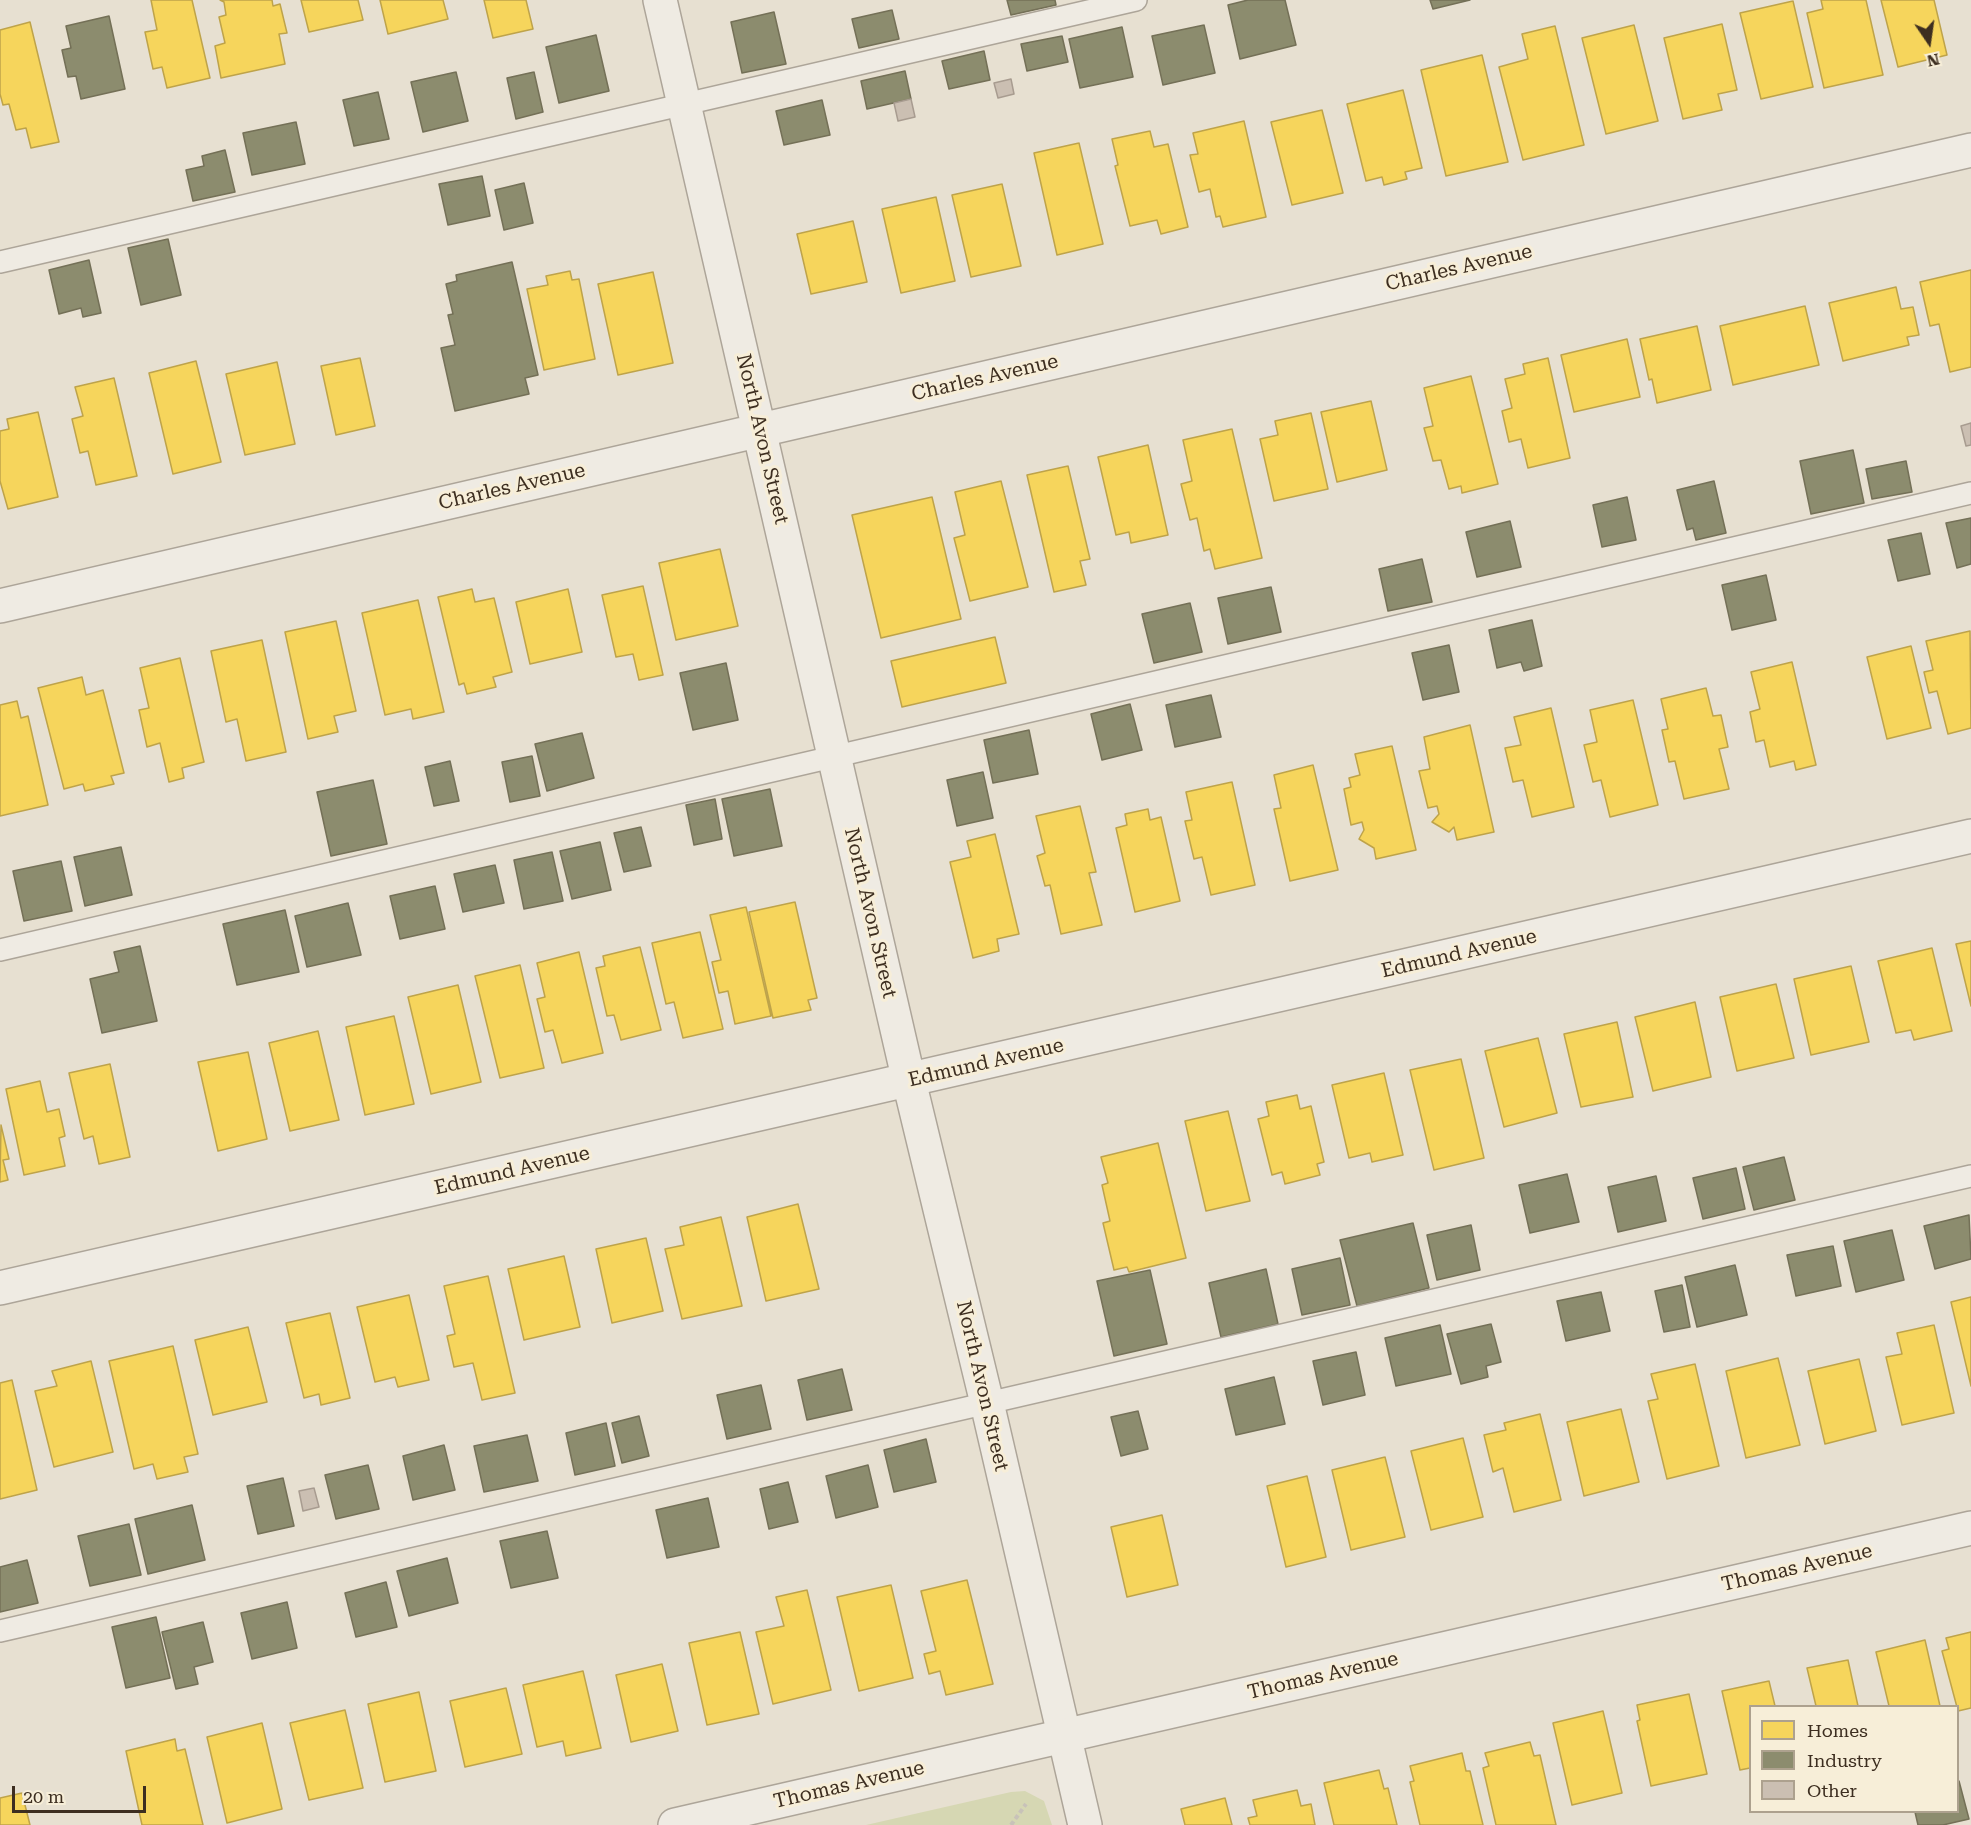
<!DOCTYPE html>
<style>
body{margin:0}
#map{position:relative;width:1971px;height:1825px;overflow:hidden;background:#e7e0d1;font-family:"Roboto Serif",serif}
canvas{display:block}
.legend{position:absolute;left:1749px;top:1705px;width:210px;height:108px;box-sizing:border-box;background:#f7eed8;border:2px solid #ada18e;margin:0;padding:8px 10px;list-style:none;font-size:18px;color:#3d2e20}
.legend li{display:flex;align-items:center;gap:12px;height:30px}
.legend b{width:30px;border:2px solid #ada18e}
.north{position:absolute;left:1899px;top:12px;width:60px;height:60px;-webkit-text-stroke:4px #f7eed8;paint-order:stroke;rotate:167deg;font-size:16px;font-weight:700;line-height:24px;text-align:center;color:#3d2e20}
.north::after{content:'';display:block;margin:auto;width:21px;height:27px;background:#3d2e20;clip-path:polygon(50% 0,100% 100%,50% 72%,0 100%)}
.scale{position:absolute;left:12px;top:1786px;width:134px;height:27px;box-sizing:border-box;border:3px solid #3d2e20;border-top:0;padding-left:8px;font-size:18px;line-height:21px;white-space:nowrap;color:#3d2e20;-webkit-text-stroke:4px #f7eed8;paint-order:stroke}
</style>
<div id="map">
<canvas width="1971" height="1825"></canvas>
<ul class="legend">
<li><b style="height:16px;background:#f6d55c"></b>Homes</li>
<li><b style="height:16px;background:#8c8c6e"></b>Industry</li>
<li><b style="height:16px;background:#cbbfb2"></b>Other</li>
</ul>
<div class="north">N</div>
<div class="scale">20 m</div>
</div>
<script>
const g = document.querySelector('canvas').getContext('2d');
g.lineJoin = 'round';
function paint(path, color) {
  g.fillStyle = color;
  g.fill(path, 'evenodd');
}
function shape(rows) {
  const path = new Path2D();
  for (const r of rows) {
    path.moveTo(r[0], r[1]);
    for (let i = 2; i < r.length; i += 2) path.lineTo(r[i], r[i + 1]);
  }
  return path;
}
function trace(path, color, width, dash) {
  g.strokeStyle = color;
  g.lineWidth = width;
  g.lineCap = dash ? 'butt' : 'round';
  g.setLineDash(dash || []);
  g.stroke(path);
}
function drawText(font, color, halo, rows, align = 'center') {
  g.font = font + ' "Roboto Serif",serif';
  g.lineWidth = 6;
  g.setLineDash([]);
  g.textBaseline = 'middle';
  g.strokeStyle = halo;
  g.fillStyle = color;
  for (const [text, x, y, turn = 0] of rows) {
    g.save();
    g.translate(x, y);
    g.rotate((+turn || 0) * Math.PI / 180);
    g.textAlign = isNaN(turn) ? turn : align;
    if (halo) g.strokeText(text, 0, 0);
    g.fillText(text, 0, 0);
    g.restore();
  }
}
const green = shape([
 [1025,1791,1044,1801,1052,1825,866,1825,1011,1792]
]);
const homes = shape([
 [151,0,192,0,210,78,167,88,162,67,153,69,145,32,157,30,151,0],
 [220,0,272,0,273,6,280,4,287,33,279,34,285,64,221,78,215,46,225,43,219,17,226,15,224,2,220,0],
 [301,0,358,0,363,20,309,32,301,0],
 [380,0,443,0,448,19,388,34,380,0],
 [484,0,526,0,533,29,493,38,484,0],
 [1821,0,1866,0,1883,75,1824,88,1807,13,1823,9,1821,0],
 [1881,0,1934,0,1947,55,1898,67,1881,0],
 [1793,1,1813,87,1761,99,1740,13,1793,1],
 [30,22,59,142,31,148,26,128,16,130,9,104,3,105,0,94,0,30,30,22],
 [1722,24,1737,90,1718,94,1722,110,1683,119,1664,38,1722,24],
 [1634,25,1658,121,1606,134,1582,38,1634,25],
 [1555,26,1584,145,1523,160,1499,67,1528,59,1522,34,1555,26],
 [1482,55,1508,162,1446,176,1421,70,1482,55],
 [1403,90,1422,168,1405,172,1407,179,1384,185,1382,177,1366,181,1347,104,1403,90],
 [1322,110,1343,193,1292,205,1271,122,1322,110],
 [1244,121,1266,217,1223,227,1220,216,1216,217,1210,189,1199,192,1190,155,1198,154,1193,133,1244,121],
 [1150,131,1154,147,1168,144,1188,227,1161,234,1157,220,1130,226,1115,166,1118,165,1112,139,1150,131],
 [1079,143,1103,244,1057,255,1034,153,1079,143],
 [1002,184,1021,266,971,277,952,195,1002,184],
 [936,197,955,281,901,293,882,209,936,197],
 [853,221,867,282,811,294,797,234,853,221],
 [1971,270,1971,367,1950,372,1939,324,1930,326,1920,282,1971,270],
 [570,271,572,280,579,279,595,359,544,370,527,289,548,285,546,276,570,271],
 [653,272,673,363,618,375,598,284,653,272],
 [1896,287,1901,309,1913,307,1919,335,1907,337,1909,345,1843,361,1829,303,1896,287],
 [1805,306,1819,365,1733,385,1720,326,1805,306],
 [1697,326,1711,390,1657,403,1652,379,1649,380,1640,339,1697,326],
 [1627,339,1640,397,1574,412,1561,355,1627,339],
 [360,358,375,426,336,435,321,366,360,358],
 [1548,358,1570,458,1528,468,1521,439,1509,442,1502,411,1512,408,1505,379,1525,374,1523,364,1548,358],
 [196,361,221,462,173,474,149,373,196,361],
 [277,362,295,444,245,455,226,374,277,362],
 [1471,376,1498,484,1462,493,1461,486,1449,489,1441,460,1433,461,1424,428,1433,426,1424,388,1471,376],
 [114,378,137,476,96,485,88,451,80,453,72,419,83,416,75,387,114,378],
 [1371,401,1387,470,1337,482,1321,412,1371,401],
 [38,412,58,497,8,509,0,481,0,431,9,429,7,419,38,412],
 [1311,413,1328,489,1274,501,1260,439,1278,435,1275,421,1311,413],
 [1232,429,1262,558,1215,569,1210,549,1204,551,1197,518,1190,520,1181,484,1192,481,1183,440,1232,429],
 [1148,445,1168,535,1131,543,1129,532,1116,535,1098,457,1148,445],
 [1068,466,1090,559,1080,561,1086,585,1054,592,1027,475,1068,466],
 [1001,481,1028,587,970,601,954,538,965,535,955,492,1001,481],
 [932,497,961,619,881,638,852,515,932,497],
 [720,549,738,626,676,640,659,563,720,549],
 [643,586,663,675,639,680,633,654,616,657,602,595,643,586],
 [472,589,475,602,494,598,512,672,493,677,496,687,467,694,464,683,459,685,438,597,472,589],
 [568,589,582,652,530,664,516,602,568,589],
 [418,600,444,712,413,719,411,709,385,715,362,613,418,600],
 [336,621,356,711,334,716,338,732,308,739,285,632,336,621],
 [1970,631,1971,728,1948,734,1937,691,1929,693,1924,672,1933,670,1926,641,1970,631],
 [995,637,1006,683,902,707,891,661,995,637],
 [262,640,286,752,246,761,237,719,226,722,211,651,262,640],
 [1911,646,1931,728,1887,739,1867,657,1911,646],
 [180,658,204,762,182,768,184,778,169,782,160,743,147,747,139,710,149,708,140,668,180,658],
 [1792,662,1816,765,1796,770,1794,761,1770,767,1764,740,1756,742,1750,712,1760,709,1751,672,1792,662],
 [82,677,86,695,103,690,124,773,111,776,114,784,85,791,83,784,64,789,38,688,82,677],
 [1706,688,1713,716,1721,715,1728,747,1719,749,1729,789,1684,799,1675,761,1669,762,1662,730,1668,729,1661,699,1706,688],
 [1633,700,1658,805,1610,817,1601,780,1593,782,1584,745,1597,742,1590,710,1633,700],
 [17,701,21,718,28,716,48,805,0,816,0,705,17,701],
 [1551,708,1574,807,1532,817,1523,780,1513,782,1505,748,1521,745,1514,717,1551,708],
 [1470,725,1494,832,1457,840,1454,827,1449,832,1432,822,1439,814,1437,806,1428,808,1419,771,1430,769,1424,737,1470,725],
 [1392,746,1416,850,1376,859,1374,848,1359,839,1364,830,1362,822,1351,825,1344,789,1351,787,1349,778,1360,775,1355,754,1392,746],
 [1313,765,1338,870,1290,881,1274,809,1281,808,1274,775,1313,765],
 [1232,782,1255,885,1211,895,1202,857,1194,859,1185,821,1192,820,1186,792,1232,782],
 [1080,806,1096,872,1089,873,1102,925,1061,934,1050,885,1045,886,1037,856,1045,853,1036,816,1080,806],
 [1148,809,1150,820,1161,817,1180,901,1135,912,1116,828,1127,825,1125,814,1148,809],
 [995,834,1019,934,997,939,999,951,973,958,950,862,971,857,967,841,995,834],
 [795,902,817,998,808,1000,811,1010,773,1018,749,912,795,902],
 [746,907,771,1016,735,1024,728,991,719,993,712,962,721,960,710,915,746,907],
 [700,932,723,1029,683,1038,674,1002,666,1004,652,943,700,932],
 [1971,941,1971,1006,1956,944,1971,941],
 [640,947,661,1030,621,1040,614,1015,607,1016,596,968,605,966,603,956,640,947],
 [1932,948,1952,1031,1914,1040,1911,1030,1896,1033,1878,961,1932,948],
 [579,952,603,1053,562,1063,553,1030,545,1032,537,999,545,997,537,963,579,952],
 [520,965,544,1068,500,1078,475,976,520,965],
 [1851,966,1869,1042,1811,1055,1794,979,1851,966],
 [1776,984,1794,1058,1737,1071,1720,997,1776,984],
 [458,985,481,1082,431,1094,408,997,458,985],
 [1695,1002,1711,1077,1653,1091,1635,1017,1695,1002],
 [394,1016,414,1104,365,1115,346,1027,394,1016],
 [1617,1022,1633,1097,1581,1107,1564,1034,1617,1022],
 [318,1031,339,1120,290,1131,269,1043,318,1031],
 [1538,1038,1557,1113,1504,1127,1485,1051,1538,1038],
 [248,1052,267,1139,218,1151,198,1062,248,1052],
 [1461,1059,1484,1158,1434,1170,1410,1070,1461,1059],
 [110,1064,130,1157,99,1164,93,1136,84,1139,69,1073,110,1064],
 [1384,1073,1403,1155,1372,1162,1370,1153,1349,1158,1332,1085,1384,1073],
 [40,1081,47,1112,59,1109,65,1136,59,1138,65,1166,24,1175,6,1089,40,1081],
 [1297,1095,1300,1109,1311,1106,1324,1162,1317,1164,1320,1175,1285,1184,1282,1172,1272,1175,1258,1119,1269,1116,1266,1102,1297,1095],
 [1228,1111,1250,1201,1206,1211,1185,1121,1228,1111],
 [1,1125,9,1159,3,1160,8,1180,0,1182,1,1125],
 [1158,1143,1186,1258,1129,1272,1127,1267,1114,1270,1103,1223,1110,1221,1102,1185,1108,1183,1101,1157,1158,1143],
 [798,1204,819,1289,766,1301,747,1217,798,1204],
 [721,1217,742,1306,682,1319,665,1249,684,1245,680,1227,721,1217],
 [646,1238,663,1311,612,1323,596,1249,646,1238],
 [564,1256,580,1327,524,1340,508,1269,564,1256],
 [488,1276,515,1393,482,1400,473,1363,454,1367,447,1336,455,1334,444,1286,488,1276],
 [409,1295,429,1380,398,1387,395,1377,375,1382,357,1307,409,1295],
 [1971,1297,1971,1386,1951,1302,1971,1297],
 [330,1313,350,1398,321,1405,319,1394,304,1398,286,1323,330,1313],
 [1934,1325,1954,1413,1902,1425,1886,1357,1902,1354,1897,1333,1934,1325],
 [248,1327,267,1402,213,1415,195,1340,248,1327],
 [173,1346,198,1454,184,1457,188,1472,157,1479,153,1464,134,1469,109,1361,173,1346],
 [1778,1358,1800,1445,1746,1458,1726,1371,1778,1358],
 [1859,1359,1876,1431,1825,1444,1808,1371,1859,1359],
 [91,1361,113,1452,54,1467,35,1391,57,1386,52,1371,91,1361],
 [1695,1364,1719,1466,1667,1479,1648,1401,1658,1399,1651,1374,1695,1364],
 [12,1380,37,1490,0,1499,0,1383,12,1380],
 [1621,1409,1639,1482,1584,1496,1567,1422,1621,1409],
 [1540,1414,1561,1500,1514,1512,1503,1468,1493,1472,1484,1435,1506,1430,1504,1423,1540,1414],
 [1463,1438,1483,1517,1431,1530,1411,1451,1463,1438],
 [1385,1457,1405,1537,1351,1550,1332,1470,1385,1457],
 [1307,1476,1326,1557,1286,1567,1267,1486,1307,1476],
 [1162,1515,1178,1585,1127,1597,1111,1527,1162,1515],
 [967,1580,993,1684,946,1695,940,1671,929,1674,924,1654,936,1651,921,1591,967,1580],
 [891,1585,913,1678,859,1691,837,1597,891,1585],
 [807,1590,831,1690,773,1704,756,1632,784,1626,776,1597,807,1590],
 [740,1632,759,1714,707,1725,689,1643,740,1632],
 [1971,1632,1971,1708,1958,1711,1942,1651,1949,1649,1946,1638,1971,1632],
 [1925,1640,1940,1706,1889,1706,1876,1652,1925,1640],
 [1848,1660,1858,1706,1816,1706,1807,1668,1848,1660],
 [662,1664,678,1731,631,1742,616,1675,662,1664],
 [583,1671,601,1748,566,1756,563,1741,537,1747,523,1685,583,1671],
 [1769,1681,1775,1706,1750,1706,1750,1768,1740,1770,1722,1691,1769,1681],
 [506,1688,522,1754,465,1767,450,1701,506,1688],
 [419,1692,436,1771,385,1782,368,1704,419,1692],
 [1689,1694,1707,1774,1651,1786,1637,1721,1640,1720,1637,1705,1689,1694],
 [345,1710,363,1788,309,1800,290,1723,345,1710],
 [1603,1711,1622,1793,1572,1805,1553,1723,1603,1711],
 [262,1723,282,1809,227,1823,207,1737,262,1723],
 [175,1739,177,1751,185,1749,203,1825,142,1825,126,1751,175,1739],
 [1530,1742,1534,1756,1540,1755,1556,1825,1496,1825,1483,1768,1489,1766,1485,1753,1530,1742],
 [1462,1753,1466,1771,1470,1771,1483,1825,1420,1825,1410,1782,1414,1781,1410,1766,1462,1753],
 [1379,1770,1384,1789,1388,1788,1397,1825,1334,1825,1324,1783,1379,1770],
 [1297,1790,1301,1806,1311,1804,1315,1825,1250,1825,1248,1818,1257,1816,1253,1800,1297,1790],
 [22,1793,30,1825,0,1825,0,1798,22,1793],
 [1225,1798,1232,1825,1185,1825,1181,1809,1225,1798]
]);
const industry = shape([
 [1007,0,1055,0,1056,5,1011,15,1007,0],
 [1248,0,1285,0,1296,45,1240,59,1228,5,1248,0],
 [1430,0,1470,0,1433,9,1430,0],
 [892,10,899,39,859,48,852,19,892,10],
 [774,12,786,64,742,73,731,22,774,12],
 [109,16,125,89,81,99,76,76,68,77,62,50,71,48,66,26,109,16],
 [1204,25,1215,73,1163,85,1152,36,1204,25],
 [1122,27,1133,77,1080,88,1069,39,1122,27],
 [596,35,609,91,559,103,546,47,596,35],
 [1062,36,1068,62,1027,71,1021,44,1062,36],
 [984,51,990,80,949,89,942,61,984,51],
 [905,71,911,99,867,109,861,81,905,71],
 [456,72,468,121,423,132,411,82,456,72],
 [534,72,543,112,516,119,507,78,534,72],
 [378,92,389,139,354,146,343,100,378,92],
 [822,100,830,135,784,145,776,111,822,100],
 [296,122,305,164,252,175,243,133,296,122],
 [225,150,235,192,193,201,186,170,204,166,202,156,225,150],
 [482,176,490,216,448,225,439,184,482,176],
 [524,183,533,223,504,230,495,190,524,183],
 [168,239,181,295,141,305,128,248,168,239],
 [89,260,101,313,83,317,81,308,59,314,49,270,89,260],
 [512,262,538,375,525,378,529,394,455,411,441,348,455,345,448,315,453,314,446,284,457,281,456,275,512,262],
 [1853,450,1864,503,1811,514,1800,461,1853,450],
 [1906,461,1912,492,1872,499,1866,469,1906,461],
 [1714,481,1726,533,1696,540,1693,528,1687,530,1677,490,1714,481],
 [1627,497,1636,540,1602,547,1593,505,1627,497],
 [1971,518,1971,564,1957,568,1946,523,1971,518],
 [1510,521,1521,567,1477,577,1466,532,1510,521],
 [1921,533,1930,574,1898,581,1888,540,1921,533],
 [1422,559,1432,602,1388,611,1379,569,1422,559],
 [1766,575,1776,620,1732,630,1722,585,1766,575],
 [1271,587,1281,632,1228,644,1218,598,1271,587],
 [1190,603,1202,652,1154,663,1142,614,1190,603],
 [1532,620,1542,666,1524,671,1521,662,1497,668,1489,630,1532,620],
 [1449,645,1459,692,1423,700,1412,653,1449,645],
 [726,663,738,720,693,730,680,673,726,663],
 [1211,695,1221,737,1175,747,1166,705,1211,695],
 [1130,704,1142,750,1102,760,1091,714,1130,704],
 [1029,730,1038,774,993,783,984,740,1029,730],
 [582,733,594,778,547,791,535,744,582,733],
 [532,756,540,796,510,802,502,762,532,756],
 [450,761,459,801,434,806,425,767,450,761],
 [983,772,993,818,957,826,947,780,983,772],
 [373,780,387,844,331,856,317,792,373,780],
 [770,789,782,846,734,856,722,799,770,789],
 [715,799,722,839,694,845,686,805,715,799],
 [641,827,651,866,624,872,614,833,641,827],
 [600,842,611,890,572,899,560,851,600,842],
 [121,847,132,895,85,906,74,857,121,847],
 [552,852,563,901,524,909,514,860,552,852],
 [61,861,72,911,24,921,13,871,61,861],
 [495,865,504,903,463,912,454,874,495,865],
 [435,886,445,929,400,939,390,896,435,886],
 [348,903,361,955,307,967,295,916,348,903],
 [285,910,299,972,237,985,223,924,285,910],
 [140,946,157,1021,102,1033,90,979,119,972,114,952,140,946],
 [1784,1157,1795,1200,1754,1210,1743,1167,1784,1157],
 [1736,1168,1745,1209,1703,1219,1693,1178,1736,1168],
 [1567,1174,1579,1222,1530,1233,1519,1185,1567,1174],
 [1656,1176,1666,1221,1618,1232,1608,1187,1656,1176],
 [1969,1215,1971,1259,1935,1269,1924,1226,1969,1215],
 [1413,1223,1429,1288,1357,1306,1340,1240,1413,1223],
 [1471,1225,1480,1270,1437,1280,1427,1235,1471,1225],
 [1892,1230,1904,1280,1856,1292,1844,1241,1892,1230],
 [1833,1246,1841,1286,1796,1296,1787,1255,1833,1246],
 [1340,1258,1350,1305,1302,1315,1292,1269,1340,1258],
 [1735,1265,1747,1315,1697,1327,1685,1277,1735,1265],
 [1266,1269,1278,1324,1221,1337,1209,1283,1266,1269],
 [1150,1270,1167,1344,1114,1356,1097,1281,1150,1270],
 [1682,1285,1690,1327,1664,1332,1655,1291,1682,1285],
 [1601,1292,1610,1331,1566,1341,1557,1301,1601,1292],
 [1491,1324,1501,1362,1486,1366,1488,1377,1461,1384,1447,1334,1491,1324],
 [1440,1325,1451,1374,1396,1386,1385,1338,1440,1325],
 [1356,1352,1365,1395,1323,1405,1313,1361,1356,1352],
 [842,1369,852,1410,807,1420,798,1380,842,1369],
 [1274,1377,1285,1424,1236,1435,1225,1389,1274,1377],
 [761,1385,771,1429,727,1439,717,1395,761,1385],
 [1138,1411,1148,1449,1121,1456,1111,1417,1138,1411],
 [639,1416,649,1456,622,1463,612,1423,639,1416],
 [606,1423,615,1466,575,1475,566,1433,606,1423],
 [527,1435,538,1481,484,1492,474,1446,527,1435],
 [926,1439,936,1482,894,1492,884,1450,926,1439],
 [444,1445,455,1490,413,1500,403,1456,444,1445],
 [368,1465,379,1509,336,1519,325,1475,368,1465],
 [868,1465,878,1507,836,1518,826,1476,868,1465],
 [283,1478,294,1526,258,1534,247,1486,283,1478],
 [788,1482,798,1522,769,1529,760,1489,788,1482],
 [708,1498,719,1547,667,1558,656,1510,708,1498],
 [192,1505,205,1560,148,1574,135,1519,192,1505],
 [129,1524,141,1575,90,1586,78,1536,129,1524],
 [547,1531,558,1578,511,1588,500,1541,547,1531],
 [447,1558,458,1603,409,1616,397,1571,447,1558],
 [27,1560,38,1603,0,1612,0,1567,27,1560],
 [386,1582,397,1627,356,1637,345,1593,386,1582],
 [287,1602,297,1648,252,1659,241,1613,287,1602],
 [156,1617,170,1678,126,1688,112,1627,156,1617],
 [203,1622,213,1662,194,1667,198,1684,176,1689,162,1632,203,1622],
 [1958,1781,1959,1781,1969,1819,1943,1825,1918,1825,1915,1812,1958,1812,1958,1781]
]);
const building = shape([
 [1011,79,1014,94,998,98,994,83,1011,79],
 [911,99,915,117,898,121,894,103,911,99],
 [1971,423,1971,445,1966,446,1961,426,1971,423],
 [314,1488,319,1507,303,1511,299,1491,314,1488]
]);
const path = shape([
 [1011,1825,1026,1804]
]);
const service = shape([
 [0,262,1136,0],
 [0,950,1971,493],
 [0,1631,1971,1176]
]);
const minor = shape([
 [660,0,909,1081,987,1403,1085,1825],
 [0,606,1971,150],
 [0,1288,1971,836]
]);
const tertiary = shape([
 [675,1825,1971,1528]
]);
const streetNames = [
 ["Charles Avenue",1459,268,-13],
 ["Charles Avenue",985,378,-13],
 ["North Avon Street",762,439,77],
 ["Charles Avenue",512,487,-13],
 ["North Avon Street",870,913,77],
 ["Edmund Avenue",1459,954,-13],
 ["Edmund Avenue",986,1063,-13],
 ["Edmund Avenue",512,1171,-13],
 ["North Avon Street",982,1386,77],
 ["Thomas Avenue",1797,1568,-13],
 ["Thomas Avenue",1323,1676,-13],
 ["Thomas Avenue",849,1785,-13]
];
paint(green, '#d6d7b3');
paint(homes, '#f6d55c');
trace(homes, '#bea34a', 1.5);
paint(industry, '#8c8c6e');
trace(industry, '#747057', 1.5);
paint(building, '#cbbfb2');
trace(building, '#a89c90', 1.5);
trace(service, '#ada599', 24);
trace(minor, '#ada599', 36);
trace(tertiary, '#ada599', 36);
trace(path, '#c8c2b9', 4, [4.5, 3]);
trace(service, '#efebe3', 21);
trace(minor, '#efebe3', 33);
trace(tertiary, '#efebe3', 33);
drawText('20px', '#3d2e20', '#f7eed8', streetNames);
</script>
